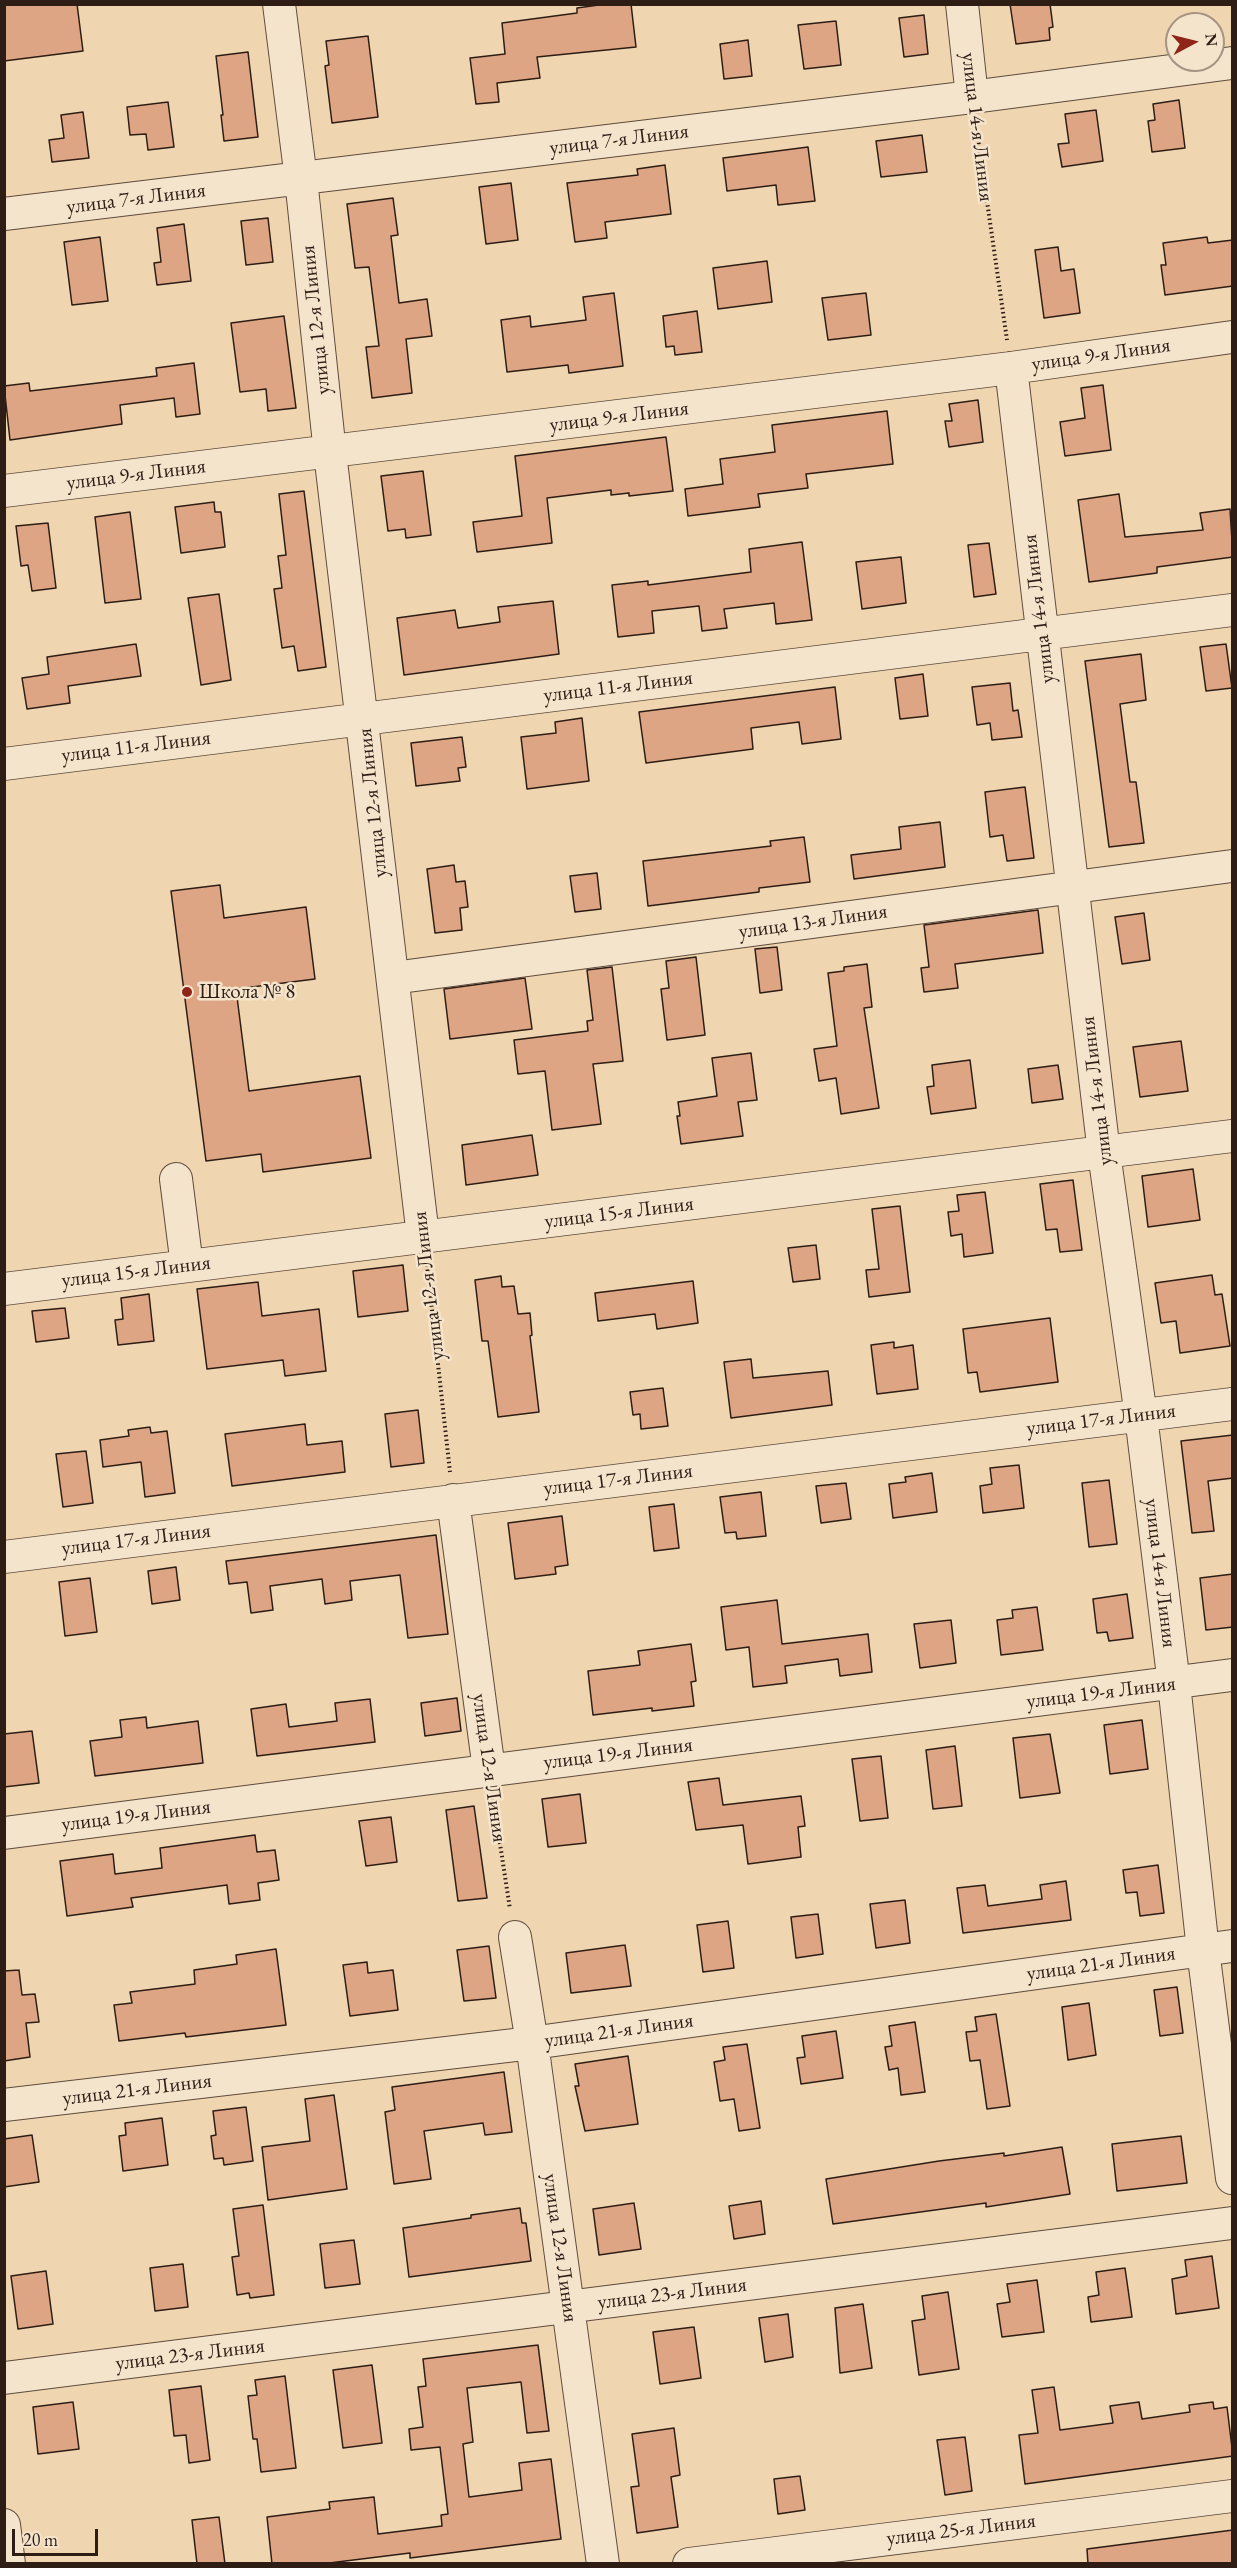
<!DOCTYPE html>
<meta charset="utf-8">
<style>
body{margin:0}
#map{position:relative;width:1237px;height:2568px;overflow:hidden;background:#efd6b0;font-family:"EB Garamond",serif}
canvas{display:block}
.frame{position:absolute;inset:0;border:6px solid #2d1d15;pointer-events:none}
.north{position:absolute;left:1165px;top:12px;width:60px;height:60px;box-sizing:border-box;background:#f5e4cc;border:2px solid #a59483;border-radius:50%;rotate:83deg;font-size:16px;font-weight:700;line-height:24px;text-align:center;color:#2d1d15}
.north::after{content:'';display:block;margin:auto;width:21px;height:27px;background:#8f2418;clip-path:polygon(50% 0,100% 100%,50% 72%,0 100%)}
.scale{position:absolute;left:12px;top:2529px;width:86px;height:27px;box-sizing:border-box;border:3px solid #2d1d15;border-top:0;padding-left:8px;font-size:18px;line-height:21px;white-space:nowrap;color:#2d1d15;-webkit-text-stroke:4px #f5e4cc;paint-order:stroke}
</style>
<div id="map">
<canvas width="1237" height="2568"></canvas>
<div class="frame"></div>
<div class="north">N</div>
<div class="scale">20 m</div>
</div>
<script>
const g = document.querySelector('canvas').getContext('2d');
g.lineJoin = 'round';
function paint(path, color) {
  g.fillStyle = color;
  g.fill(path, 'evenodd');
}
function shape(rows) {
  const path = new Path2D();
  for (const r of rows) {
    path.moveTo(r[0], r[1]);
    for (let i = 2; i < r.length; i += 2) path.lineTo(r[i], r[i + 1]);
  }
  return path;
}
function trace(path, color, width, dash) {
  g.strokeStyle = color;
  g.lineWidth = width;
  g.lineCap = dash ? 'butt' : 'round';
  g.setLineDash(dash || []);
  g.stroke(path);
}
function drawText(font, color, halo, rows, align = 'center') {
  g.font = font + ' "EB Garamond",serif';
  g.lineWidth = 5;
  g.setLineDash([]);
  g.textBaseline = 'middle';
  g.strokeStyle = halo;
  g.fillStyle = color;
  for (const [text, x, y, turn = 0] of rows) {
    g.save();
    g.translate(x, y);
    g.rotate((+turn || 0) * Math.PI / 180);
    g.textAlign = isNaN(turn) ? turn : align;
    if (halo) g.strokeText(text, 0, 0);
    g.fillText(text, 0, 0);
    g.restore();
  }
}
const building = shape([
 [4,4,77,4,83,51,4,61,4,4],
 [606,4,631,4,636,47,537,57,540,78,497,83,499,102,476,104,470,58,505,54,502,23,577,13,577,8,606,4],
 [1010,4,1050,4,1053,27,1049,28,1050,40,1016,44,1010,4],
 [924,15,928,54,904,57,899,18,924,15],
 [836,21,841,65,804,69,798,25,836,21],
 [368,36,378,117,332,123,325,66,329,65,326,41,368,36],
 [748,40,752,76,724,79,720,44,748,40],
 [248,52,258,137,224,141,221,115,223,115,216,56,248,52],
 [1179,100,1185,148,1152,152,1148,121,1155,120,1153,104,1179,100],
 [168,102,174,147,148,150,146,134,130,135,127,107,168,102],
 [1096,110,1103,161,1062,167,1058,144,1069,143,1065,114,1096,110],
 [83,112,89,158,52,162,49,140,64,138,61,115,83,112],
 [922,135,927,172,881,177,876,141,922,135],
 [808,147,815,201,778,205,776,185,727,191,723,158,808,147],
 [665,165,671,214,605,222,607,238,575,242,567,183,638,175,637,169,665,165],
 [511,183,518,240,486,244,479,187,511,183],
 [393,198,398,235,391,236,399,303,427,299,432,336,406,339,412,393,372,398,366,347,379,346,369,267,355,268,347,204,393,198],
 [268,218,273,262,246,265,241,221,268,218],
 [184,224,191,281,157,285,154,263,161,262,157,228,184,224],
 [100,237,108,301,72,305,64,242,100,237],
 [1207,237,1208,243,1233,240,1233,286,1165,295,1161,265,1166,265,1163,243,1207,237],
 [1058,247,1061,271,1074,269,1080,313,1044,318,1035,250,1058,247],
 [767,261,772,302,718,309,713,268,767,261],
 [614,293,623,366,569,373,568,365,507,372,501,320,530,316,531,327,586,320,583,297,614,293],
 [866,293,871,335,828,340,822,298,866,293],
 [697,311,702,352,675,355,674,346,666,347,663,316,697,311],
 [284,316,296,408,268,411,266,389,240,392,231,323,284,316],
 [194,363,200,414,176,417,174,398,120,405,122,424,10,440,4,386,29,383,30,391,157,376,156,368,194,363],
 [1103,385,1111,450,1065,456,1060,422,1085,418,1081,388,1103,385],
 [978,400,983,442,949,447,945,421,952,421,949,404,978,400],
 [887,411,893,464,806,474,808,488,758,494,760,507,688,516,685,489,723,484,720,459,775,452,772,425,887,411],
 [666,437,673,491,629,496,629,493,611,495,611,490,547,498,552,543,477,552,473,522,522,516,515,456,666,437],
 [423,471,431,535,406,538,405,529,388,531,381,476,423,471],
 [304,491,326,667,298,671,294,646,282,648,274,589,282,588,278,556,286,555,279,494,304,491],
 [1119,494,1125,537,1203,530,1200,513,1230,509,1233,557,1157,567,1157,573,1089,582,1078,500,1119,494],
 [214,502,215,512,221,512,225,547,181,553,175,507,214,502],
 [130,512,141,599,105,603,95,517,130,512],
 [48,523,56,588,32,591,28,565,21,566,16,526,48,523],
 [802,542,812,620,776,624,774,603,724,609,727,628,702,631,699,606,652,611,654,633,618,637,612,585,648,581,648,585,751,572,749,549,802,542],
 [989,543,996,594,974,597,968,545,989,543],
 [901,557,906,603,862,609,856,562,901,557],
 [219,594,231,680,201,685,188,598,219,594],
 [553,601,559,654,404,675,397,618,455,610,458,628,500,622,498,607,553,601],
 [136,644,141,676,68,686,70,703,27,709,22,678,49,674,47,657,136,644],
 [1226,644,1232,688,1206,691,1200,647,1226,644],
 [1141,654,1146,700,1120,704,1130,782,1136,782,1144,843,1109,847,1085,661,1141,654],
 [923,674,928,716,900,719,895,678,923,674],
 [1010,683,1013,711,1018,710,1022,737,992,740,990,723,977,725,972,687,1010,683],
 [835,687,841,739,802,744,799,722,751,728,753,749,646,763,639,712,835,687],
 [582,718,589,781,527,789,521,737,556,733,555,722,582,718],
 [462,737,466,767,458,768,460,781,416,786,411,743,462,737],
 [1025,787,1034,858,1007,861,1003,835,990,837,985,792,1025,787],
 [940,822,945,867,854,879,851,855,901,849,899,827,940,822],
 [804,837,810,882,759,888,759,892,648,906,643,861,771,846,770,841,804,837],
 [454,865,456,882,465,881,468,907,460,908,462,930,435,933,427,869,454,865],
 [597,873,601,909,575,912,570,876,597,873],
 [220,885,224,918,306,907,315,979,236,989,249,1091,360,1076,371,1158,263,1172,261,1154,206,1161,171,891,220,885],
 [1038,910,1043,953,955,964,958,988,924,992,921,968,929,967,924,925,1038,910],
 [1144,913,1150,960,1122,964,1115,917,1144,913],
 [777,947,782,990,760,993,755,949,777,947],
 [696,957,705,1035,667,1040,661,989,669,988,666,961,696,957],
 [867,964,872,1007,864,1008,879,1108,841,1114,836,1078,819,1081,814,1049,837,1046,828,973,844,971,844,967,867,964],
 [612,967,623,1061,593,1064,601,1124,552,1130,545,1071,518,1074,514,1040,588,1031,587,1021,593,1020,587,970,612,967],
 [525,978,532,1029,450,1039,444,989,525,978],
 [1181,1041,1188,1091,1140,1097,1133,1047,1181,1041],
 [751,1053,757,1100,738,1102,743,1136,681,1144,677,1116,680,1116,678,1102,717,1096,712,1058,751,1053],
 [970,1060,976,1108,931,1114,927,1087,934,1086,932,1065,970,1060],
 [1058,1065,1063,1099,1032,1103,1028,1069,1058,1065],
 [532,1135,538,1175,466,1185,462,1145,532,1135],
 [1193,1169,1200,1220,1148,1227,1142,1176,1193,1169],
 [1073,1180,1082,1250,1060,1252,1057,1229,1046,1230,1040,1184,1073,1180],
 [985,1192,993,1253,964,1257,962,1234,951,1236,948,1212,959,1211,957,1195,985,1192],
 [900,1206,910,1292,869,1297,866,1270,879,1269,872,1209,900,1206],
 [816,1245,820,1279,793,1282,788,1248,816,1245],
 [403,1265,408,1311,358,1317,353,1271,403,1265],
 [1212,1275,1215,1295,1222,1294,1230,1346,1180,1353,1176,1321,1161,1323,1155,1283,1212,1275],
 [501,1276,502,1287,514,1286,518,1314,530,1313,532,1335,530,1336,539,1412,498,1417,488,1341,482,1341,475,1280,501,1276],
 [693,1281,698,1323,657,1329,655,1314,598,1321,595,1293,693,1281],
 [258,1282,262,1316,319,1309,326,1371,285,1376,283,1360,207,1369,197,1289,258,1282],
 [149,1294,154,1341,118,1345,115,1320,123,1319,121,1298,149,1294],
 [65,1308,69,1338,36,1342,32,1311,65,1308],
 [1050,1318,1058,1382,980,1392,977,1372,968,1373,963,1329,1050,1318],
 [894,1342,894,1348,913,1345,918,1389,877,1394,871,1345,894,1342],
 [751,1359,753,1378,828,1371,832,1405,731,1418,724,1362,751,1359],
 [663,1388,668,1426,641,1429,640,1414,633,1415,630,1392,663,1388],
 [418,1410,424,1463,391,1467,385,1414,418,1410],
 [305,1424,307,1445,342,1441,345,1472,232,1486,225,1434,305,1424],
 [150,1427,151,1433,167,1431,175,1493,145,1497,141,1462,103,1467,100,1440,129,1436,128,1430,150,1427],
 [1233,1435,1233,1478,1208,1481,1214,1531,1192,1533,1181,1441,1233,1435],
 [86,1451,93,1503,63,1507,56,1454,86,1451],
 [1019,1465,1024,1508,983,1513,980,1486,992,1484,990,1468,1019,1465],
 [932,1473,937,1512,893,1518,889,1484,906,1482,905,1477,932,1473],
 [1109,1480,1117,1544,1089,1547,1082,1483,1109,1480],
 [846,1483,851,1519,821,1523,816,1486,846,1483],
 [761,1492,766,1536,737,1539,736,1532,725,1533,720,1497,761,1492],
 [674,1504,679,1548,654,1551,649,1507,674,1504],
 [562,1516,568,1565,555,1567,556,1574,515,1579,508,1523,562,1516],
 [436,1535,448,1634,408,1638,400,1575,350,1581,352,1600,325,1604,322,1579,270,1586,273,1610,251,1613,247,1582,229,1584,226,1561,436,1535],
 [176,1567,180,1600,152,1604,148,1571,176,1567],
 [1233,1574,1233,1627,1206,1630,1200,1578,1233,1574],
 [90,1578,97,1632,65,1636,59,1582,90,1578],
 [1127,1594,1133,1638,1109,1641,1107,1632,1097,1633,1093,1599,1127,1594],
 [777,1600,782,1644,868,1634,872,1672,840,1676,838,1659,785,1666,787,1683,753,1687,749,1647,726,1650,721,1607,777,1600],
 [1037,1607,1043,1650,1001,1655,997,1620,1013,1618,1012,1610,1037,1607],
 [951,1620,956,1663,920,1668,914,1624,951,1620],
 [691,1644,696,1681,691,1682,694,1706,652,1711,652,1708,593,1715,588,1671,640,1665,638,1651,691,1644],
 [457,1698,461,1731,425,1736,421,1703,457,1698],
 [370,1699,375,1742,257,1756,251,1709,286,1704,289,1727,337,1721,335,1703,370,1699],
 [146,1717,147,1728,198,1721,203,1763,95,1776,90,1741,122,1737,120,1720,146,1717],
 [1142,1720,1148,1769,1110,1774,1104,1725,1142,1720],
 [32,1731,39,1783,4,1787,4,1734,32,1731],
 [1050,1734,1060,1793,1020,1798,1013,1738,1050,1734],
 [955,1746,962,1806,933,1809,926,1750,955,1746],
 [881,1756,888,1818,860,1821,852,1759,881,1756],
 [719,1778,723,1805,801,1796,805,1826,798,1827,801,1857,748,1864,743,1825,696,1830,688,1782,719,1778],
 [580,1794,586,1843,548,1847,542,1799,580,1794],
 [474,1806,487,1898,458,1901,446,1810,474,1806],
 [391,1817,397,1862,366,1866,359,1821,391,1817],
 [255,1835,257,1852,275,1850,279,1880,258,1883,260,1900,229,1904,227,1885,131,1898,133,1907,67,1916,60,1861,113,1854,115,1874,162,1868,160,1848,255,1835],
 [1158,1865,1164,1913,1140,1916,1137,1892,1126,1893,1123,1870,1158,1865],
 [1066,1881,1071,1920,963,1933,957,1888,985,1885,988,1906,1042,1899,1040,1885,1066,1881],
 [905,1900,910,1943,876,1948,870,1904,905,1900],
 [818,1914,823,1954,796,1958,791,1917,818,1914],
 [728,1921,734,1968,703,1972,697,1925,728,1921],
 [625,1945,631,1986,571,1993,566,1953,625,1945],
 [489,1946,496,1998,464,2001,457,1950,489,1946],
 [276,1949,286,2025,186,2037,185,2033,119,2041,114,2005,132,2003,130,1992,195,1984,194,1970,237,1964,236,1955,276,1949],
 [367,1962,368,1973,393,1970,398,2010,350,2016,343,1965,367,1962],
 [19,1970,22,1995,35,1994,39,2022,26,2023,30,2057,4,2061,4,1971,19,1970],
 [1177,1987,1183,2033,1160,2036,1154,1990,1177,1987],
 [1089,2003,1096,2055,1068,2060,1062,2007,1089,2003],
 [996,2014,1010,2106,987,2109,980,2060,970,2061,966,2032,977,2031,975,2017,996,2014],
 [915,2022,925,2092,901,2095,898,2068,889,2070,885,2047,892,2046,889,2026,915,2022],
 [836,2031,843,2078,801,2084,797,2058,805,2057,802,2036,836,2031],
 [747,2044,760,2128,739,2131,734,2099,720,2101,714,2062,725,2060,723,2047,747,2044],
 [628,2056,638,2124,585,2131,575,2086,579,2086,575,2064,628,2056],
 [504,2072,512,2132,485,2135,483,2123,424,2131,431,2179,394,2184,385,2112,395,2110,392,2087,504,2072],
 [334,2095,347,2189,268,2200,262,2147,310,2141,305,2099,334,2095],
 [246,2107,253,2161,224,2165,223,2158,214,2159,211,2136,216,2135,213,2111,246,2107],
 [162,2118,168,2165,123,2171,119,2136,126,2135,125,2123,162,2118],
 [32,2135,39,2182,4,2187,4,2139,32,2135],
 [1181,2136,1187,2183,1117,2191,1112,2144,1181,2136],
 [1062,2147,1070,2194,986,2207,986,2203,833,2224,826,2179,939,2161,1004,2153,1004,2156,1062,2147],
 [761,2201,765,2234,734,2239,729,2206,761,2201],
 [634,2203,641,2249,599,2255,593,2209,634,2203],
 [263,2205,274,2295,250,2298,249,2293,237,2295,232,2257,239,2256,233,2209,263,2205],
 [520,2208,522,2223,526,2223,531,2261,409,2277,403,2228,471,2218,471,2215,520,2208],
 [354,2240,360,2284,325,2288,320,2244,354,2240],
 [1212,2256,1219,2308,1176,2314,1172,2279,1187,2276,1185,2260,1212,2256],
 [183,2264,188,2307,155,2311,150,2268,183,2264],
 [1125,2268,1132,2317,1091,2322,1088,2297,1099,2295,1096,2272,1125,2268],
 [46,2271,53,2324,18,2329,11,2276,46,2271],
 [1037,2280,1044,2332,1002,2337,997,2304,1010,2302,1007,2284,1037,2280],
 [948,2292,959,2369,919,2375,912,2321,925,2319,922,2296,948,2292],
 [863,2304,872,2368,840,2373,835,2308,863,2304],
 [788,2314,793,2357,765,2362,759,2318,788,2314],
 [694,2327,701,2378,660,2384,653,2332,694,2327],
 [538,2345,549,2431,527,2433,521,2382,467,2388,473,2442,463,2444,469,2497,522,2490,519,2463,551,2459,561,2539,410,2558,410,2553,321,2564,272,2564,267,2517,330,2509,329,2502,374,2497,378,2534,442,2526,441,2515,448,2514,440,2447,411,2450,409,2429,423,2427,418,2387,426,2386,423,2359,538,2345],
 [372,2365,382,2443,343,2448,333,2370,372,2365],
 [285,2376,296,2468,261,2472,257,2439,253,2439,248,2396,257,2395,255,2380,285,2376],
 [201,2386,210,2460,189,2463,186,2435,174,2436,169,2390,201,2386],
 [1054,2387,1060,2430,1113,2423,1110,2406,1139,2402,1142,2419,1190,2412,1189,2405,1213,2402,1214,2409,1227,2407,1233,2456,1025,2484,1019,2435,1038,2433,1032,2390,1054,2387],
 [73,2402,79,2449,38,2454,33,2407,73,2402],
 [674,2428,680,2475,671,2477,678,2527,637,2533,631,2487,639,2486,632,2434,674,2428],
 [965,2437,972,2491,945,2495,937,2440,965,2437],
 [800,2476,805,2510,778,2514,774,2479,800,2476],
 [219,2517,225,2564,197,2564,192,2520,219,2517],
 [1233,2530,1233,2564,1088,2564,1087,2549,1233,2530]
]);
const path = shape([
 [976,125,1007,340],
 [427,1265,450,1472],
 [493,1798,510,1909]
]);
const minor = shape([
 [279,4,301,179,330,453,423,1236],
 [962,4,972,97],
 [4,214,972,97,1232,63],
 [1011,368,1104,1153,1141,1416,1174,1684,1203,1950,1232,2178],
 [4,491,1011,368,1232,337],
 [4,764,1232,610],
 [393,978,1232,866],
 [176,1179,187,1266],
 [4,1289,1232,1136],
 [453,1500,489,1770],
 [4,1557,1232,1404],
 [4,1833,1232,1675],
 [515,1937,532,2043,603,2564],
 [4,2105,532,2043,1232,1946],
 [4,2378,1232,2223],
 [4,2525,9,2564],
 [689,2564,1232,2496]
]);
const markers = [
 [187,992,6,"#8f2418"]
];
const streetNames = [
 ["улица 14-я Линия",977,127,83],
 ["улица 7-я Линия",619,140,-7],
 ["улица 7-я Линия",136,199,-7],
 ["улица 12-я Линия",316,320,-96],
 ["улица 9-я Линия",1101,355,-8],
 ["улица 9-я Линия",619,417,-7],
 ["улица 9-я Линия",136,475,-7],
 ["улица 14-я Линия",1039,609,-97],
 ["улица 11-я Линия",618,687,-7],
 ["улица 11-я Линия",136,747,-7],
 ["улица 12-я Линия",373,803,-96],
 ["улица 13-я Линия",813,922,-8],
 ["улица 14-я Линия",1097,1091,-97],
 ["улица 15-я Линия",619,1213,-7],
 ["улица 15-я Линия",136,1272,-7],
 ["улица 12-я Линия",429,1286,-97],
 ["улица 17-я Линия",1101,1420,-7],
 ["улица 17-я Линия",618,1480,-7],
 ["улица 17-я Линия",136,1540,-7],
 ["улица 14-я Линия",1160,1573,83],
 ["улица 19-я Линия",1101,1693,-7],
 ["улица 19-я Линия",618,1754,-7],
 ["улица 12-я Линия",489,1768,82],
 ["улица 19-я Линия",136,1816,-7],
 ["улица 21-я Линия",1101,1964,-8],
 ["улица 21-я Линия",619,2031,-8],
 ["улица 21-я Линия",137,2090,-7],
 ["улица 12-я Линия",560,2248,82],
 ["улица 23-я Линия",672,2294,-7],
 ["улица 23-я Линия",190,2355,-7],
 ["улица 25-я Линия",961,2530,-7]
];
const poiNames = [
 ["Школа № 8",199,992]
];
paint(building, '#dda583');
trace(building, '#2d1d15', 1.5);
trace(minor, '#5e4b3c', 34);
trace(path, '#2d1d15', 4, [1.5, 3]);
trace(minor, '#f5e4cc', 32);
for (const [x, y, r, color] of markers) {
  const dot = new Path2D();
  dot.arc(x, y, r, 0, 2 * Math.PI);
  g.fillStyle = color;
  g.fill(dot);
  trace(dot, '#f5e4cc', 2);
}
drawText('21px', '#2d1d15', '#f5e4cc', streetNames);
drawText('21px', '#2d1d15', '#f5e4cc', poiNames, 'left');
</script>
